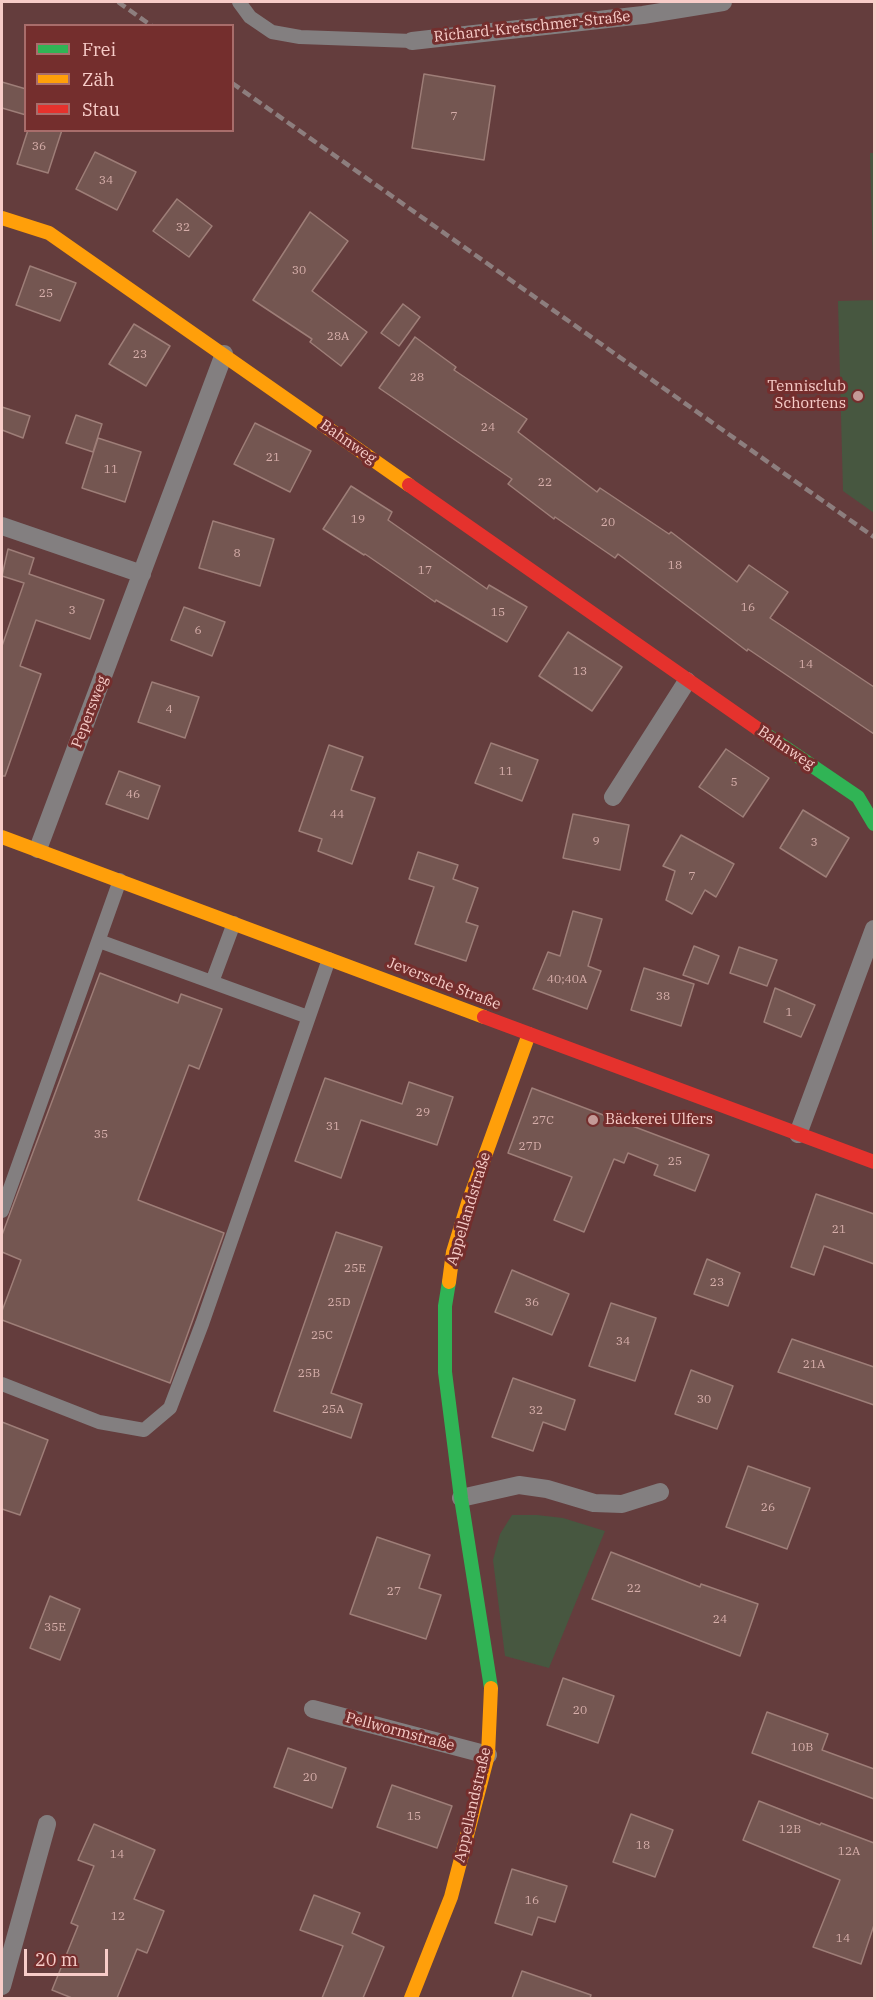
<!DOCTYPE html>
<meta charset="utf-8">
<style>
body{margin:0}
#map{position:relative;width:876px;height:2000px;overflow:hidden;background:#643d3d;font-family:"IBM Plex Serif",serif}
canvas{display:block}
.frame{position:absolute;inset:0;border:3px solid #f7ccc8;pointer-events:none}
.legend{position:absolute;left:24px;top:24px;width:210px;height:108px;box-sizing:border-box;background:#742e2d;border:2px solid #a86d6b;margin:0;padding:8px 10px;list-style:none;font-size:18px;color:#f7ccc8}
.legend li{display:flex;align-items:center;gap:12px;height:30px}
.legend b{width:30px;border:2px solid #a86d6b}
.scale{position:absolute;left:24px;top:1949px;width:84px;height:27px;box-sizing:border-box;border:3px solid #f7ccc8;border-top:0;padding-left:8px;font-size:18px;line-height:21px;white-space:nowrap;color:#f7ccc8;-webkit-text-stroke:4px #742e2d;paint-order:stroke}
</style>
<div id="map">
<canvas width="876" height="2000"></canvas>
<div class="frame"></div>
<ul class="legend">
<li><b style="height:8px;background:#30b455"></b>Frei</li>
<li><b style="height:8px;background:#ff9f0a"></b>Zäh</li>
<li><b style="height:8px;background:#e5322d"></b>Stau</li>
</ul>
<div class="scale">20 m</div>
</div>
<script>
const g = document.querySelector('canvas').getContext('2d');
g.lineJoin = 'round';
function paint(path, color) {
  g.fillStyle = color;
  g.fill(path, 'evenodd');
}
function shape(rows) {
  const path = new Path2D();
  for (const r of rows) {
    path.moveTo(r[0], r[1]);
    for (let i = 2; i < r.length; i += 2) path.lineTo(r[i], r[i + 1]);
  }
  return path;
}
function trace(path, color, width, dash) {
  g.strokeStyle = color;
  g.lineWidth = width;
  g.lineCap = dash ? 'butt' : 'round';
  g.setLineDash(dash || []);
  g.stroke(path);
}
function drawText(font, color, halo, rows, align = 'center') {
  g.font = font + ' "IBM Plex Serif",serif';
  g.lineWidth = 6;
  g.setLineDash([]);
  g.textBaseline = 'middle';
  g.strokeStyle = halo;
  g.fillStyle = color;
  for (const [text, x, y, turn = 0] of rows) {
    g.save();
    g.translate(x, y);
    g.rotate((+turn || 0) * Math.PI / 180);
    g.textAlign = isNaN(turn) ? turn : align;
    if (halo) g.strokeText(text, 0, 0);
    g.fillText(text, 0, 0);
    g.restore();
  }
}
const green = shape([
 [870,153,874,153,874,513,843,491,838,301,874,300],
 [512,1515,537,1515,563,1518,605,1531,549,1668,505,1656,493,1560,500,1534]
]);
const building = shape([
 [424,74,495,86,484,160,412,148,424,74],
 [2,82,26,89,26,115,2,108,2,82],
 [28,130,62,130,48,173,17,164,28,130],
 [95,152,136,172,117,210,76,189,95,152],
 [177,199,212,226,189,257,153,231,177,199],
 [310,212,348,241,312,291,367,332,341,366,310,342,312,339,253,300,310,212],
 [30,266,76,283,60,321,16,305,30,266],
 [403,304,420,317,399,346,381,333,403,304],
 [134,324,170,346,146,386,109,364,134,324],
 [415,337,456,367,454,370,527,419,518,432,597,492,600,488,669,534,671,532,737,582,749,565,788,592,770,618,874,687,874,734,748,649,747,651,618,554,615,558,555,517,554,519,508,484,512,479,379,388,415,337],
 [2,407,30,416,23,438,2,430,2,407],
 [76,415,102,424,93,452,66,443,76,415],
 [255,423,311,451,290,492,234,464,255,423],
 [98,438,141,452,125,502,82,488,98,438],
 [351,486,392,512,388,520,487,589,489,585,527,607,507,642,436,600,435,602,365,554,364,555,323,529,351,486],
 [213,521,274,539,260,586,199,568,213,521],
 [8,549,34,558,29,574,104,600,90,639,36,620,20,666,41,674,5,776,2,776,2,646,24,583,2,576,8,549],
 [184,607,225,622,212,656,171,640,184,607],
 [568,632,622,667,592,711,539,676,568,632],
 [152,682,199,697,185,738,138,722,152,682],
 [491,743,538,760,522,801,475,783,491,743],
 [329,745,363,757,351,790,375,798,352,864,318,851,322,839,299,831,329,745],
 [726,749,769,778,743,817,699,787,726,749],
 [119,771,160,786,148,819,106,804,119,771],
 [803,810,849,838,826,877,780,848,803,810],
 [573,814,629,825,620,870,563,858,573,814],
 [681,835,734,864,716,897,705,890,692,914,666,900,675,871,663,866,681,835],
 [418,852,458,865,453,879,478,888,466,922,478,926,466,961,415,944,434,887,409,879,418,852],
 [573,911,602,919,588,966,601,971,587,1009,533,989,548,952,560,956,573,911],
 [694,946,719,956,708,984,683,975,694,946],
 [739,947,777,960,767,986,730,973,739,947],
 [644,968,694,984,681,1026,631,1010,644,968],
 [100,973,178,1003,181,994,222,1009,199,1069,189,1065,138,1200,224,1233,170,1383,2,1320,2,1311,21,1260,2,1252,2,1235,100,973],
 [775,988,815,1005,801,1037,764,1022,775,988],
 [325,1078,402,1104,409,1082,453,1097,437,1145,361,1120,341,1178,295,1161,325,1078],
 [532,1088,709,1155,695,1191,654,1175,658,1165,628,1153,624,1163,614,1159,584,1232,554,1220,572,1177,508,1153,532,1088],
 [816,1194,874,1214,874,1264,824,1246,814,1275,791,1267,816,1194],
 [336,1232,382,1247,331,1393,362,1404,351,1438,274,1411,336,1232],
 [707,1259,740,1273,728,1306,694,1294,707,1259],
 [512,1270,569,1294,552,1335,495,1312,512,1270],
 [611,1303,656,1318,635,1381,589,1366,611,1303],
 [792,1339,874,1367,874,1405,778,1372,792,1339],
 [691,1370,733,1386,717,1429,675,1414,691,1370],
 [513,1378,575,1400,565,1430,543,1422,533,1451,492,1437,513,1378],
 [2,1422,48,1440,20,1515,2,1509,2,1422],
 [748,1466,810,1488,787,1549,726,1527,748,1466],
 [377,1537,430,1555,419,1588,441,1595,426,1639,350,1614,377,1537],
 [611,1552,700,1587,701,1584,758,1604,740,1656,592,1599,611,1552],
 [50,1596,80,1609,60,1660,30,1648,50,1596],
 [563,1678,614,1696,598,1743,547,1725,563,1678],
 [767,1712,828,1734,822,1750,874,1769,874,1799,752,1753,767,1712],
 [288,1748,346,1768,332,1808,274,1787,288,1748],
 [392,1785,452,1806,437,1848,377,1827,392,1785],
 [759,1801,820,1825,821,1823,874,1843,874,1925,861,1964,813,1947,840,1880,743,1840,759,1801],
 [631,1814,673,1830,655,1877,613,1862,631,1814],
 [94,1824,155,1850,134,1899,164,1911,147,1953,137,1949,117,1998,72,1998,52,1990,78,1926,71,1923,94,1866,78,1860,94,1824],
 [512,1869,567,1886,555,1922,538,1917,532,1935,495,1923,512,1869],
 [314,1895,360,1913,352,1933,384,1947,363,1998,322,1998,343,1946,300,1930,314,1895],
 [522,1971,591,1995,590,1998,512,1998,522,1971]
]);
const lane = shape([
 [239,2,250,17,272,32,300,37,412,41],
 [99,941,308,1017],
 [212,982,234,923],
 [2,1211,120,880],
 [2,1384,99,1422,144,1430,170,1408,202,1324,329,959]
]);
const street = shape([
 [412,41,643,15,723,2],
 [2,526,142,574],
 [613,797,687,681],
 [38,849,224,354],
 [798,1134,874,929],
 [461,1498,519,1485,547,1489,594,1503,622,1504,660,1492],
 [313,1709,488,1755],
 [2,1986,47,1824]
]);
const fast = shape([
 [758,729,858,797,874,824],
 [449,1282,445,1306,445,1372,461,1498,491,1688]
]);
const slow = shape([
 [2,218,49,233,409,485],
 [2,837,484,1017],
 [449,1282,453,1252,468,1203,529,1034],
 [411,1998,451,1897,488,1755,491,1688]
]);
const jam = shape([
 [409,485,758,729],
 [484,1017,874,1162]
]);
const rail = shape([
 [118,2,152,26],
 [232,83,874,537]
]);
const markers = [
 [858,396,6,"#c49a97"],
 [593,1120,6,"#c49a97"]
];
const numberNames = [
 ["7",454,117],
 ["36",39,147],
 ["34",106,181],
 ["32",183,228],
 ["30",299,271],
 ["25",46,294],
 ["28A",338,337],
 ["23",140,355],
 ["28",417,378],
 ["24",488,428],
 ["21",273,458],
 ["11",111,470],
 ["22",545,483],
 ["19",358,520],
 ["20",608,523],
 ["8",237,554],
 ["18",675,566],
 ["17",425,571],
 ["16",748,608],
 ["3",72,611],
 ["15",498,613],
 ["6",198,631],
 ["14",806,665],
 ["13",580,672],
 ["4",169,710],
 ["11",506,772],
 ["5",734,783],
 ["46",133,795],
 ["44",337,815],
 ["9",596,842],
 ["3",814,843],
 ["7",692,877],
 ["40;40A",567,980],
 ["38",663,997],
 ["1",789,1013],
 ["29",423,1113],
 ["27C",543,1121],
 ["31",333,1127],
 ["35",101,1135],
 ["27D",530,1147],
 ["25",675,1162],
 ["21",839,1230],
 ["25E",355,1269],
 ["23",717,1283],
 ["25D",339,1303],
 ["36",532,1303],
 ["25C",322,1336],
 ["34",623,1342],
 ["21A",814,1365],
 ["25B",309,1374],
 ["30",704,1400],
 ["25A",333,1410],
 ["32",536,1411],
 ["26",768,1508],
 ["22",634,1589],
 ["27",394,1592],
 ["24",720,1620],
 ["35E",55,1628],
 ["20",580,1711],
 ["10B",802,1748],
 ["20",310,1778],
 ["15",414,1817],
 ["12B",790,1830],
 ["18",643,1846],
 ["12A",849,1852],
 ["14",117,1855],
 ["16",532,1901],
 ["12",118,1917],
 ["14",843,1939]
];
const streetNames = [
 ["Richard-Kretschmer-Straße",532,27,-6],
 ["Bahnweg",348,442,35],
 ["Pepersweg",90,712,-69],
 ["Bahnweg",786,748,34],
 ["Jeversche Straße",444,984,21],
 ["Appellandstraße",469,1209,-73],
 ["Pellwormstraße",400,1732,15],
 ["Appellandstraße",473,1805,-77]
];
const poiNames = [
 ["Tennisclub",846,387],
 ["Schortens",846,404],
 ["Bäckerei Ulfers",605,1120,"left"]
];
paint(green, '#475740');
paint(building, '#745651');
trace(building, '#9e7e78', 1.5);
trace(lane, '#837f80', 14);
trace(street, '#837f80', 18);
trace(fast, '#30b455', 14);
trace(slow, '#ff9f0a', 14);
trace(jam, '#e5322d', 14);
trace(rail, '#8d7e7e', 4.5, [9, 4.5]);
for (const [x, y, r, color] of markers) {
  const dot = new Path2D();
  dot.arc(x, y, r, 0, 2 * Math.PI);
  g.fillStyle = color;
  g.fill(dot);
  trace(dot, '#742e2d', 2);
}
drawText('12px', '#d6aeaa', null, numberNames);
drawText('15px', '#f7ccc8', '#742e2d', streetNames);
drawText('15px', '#f7ccc8', '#742e2d', poiNames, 'right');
</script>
